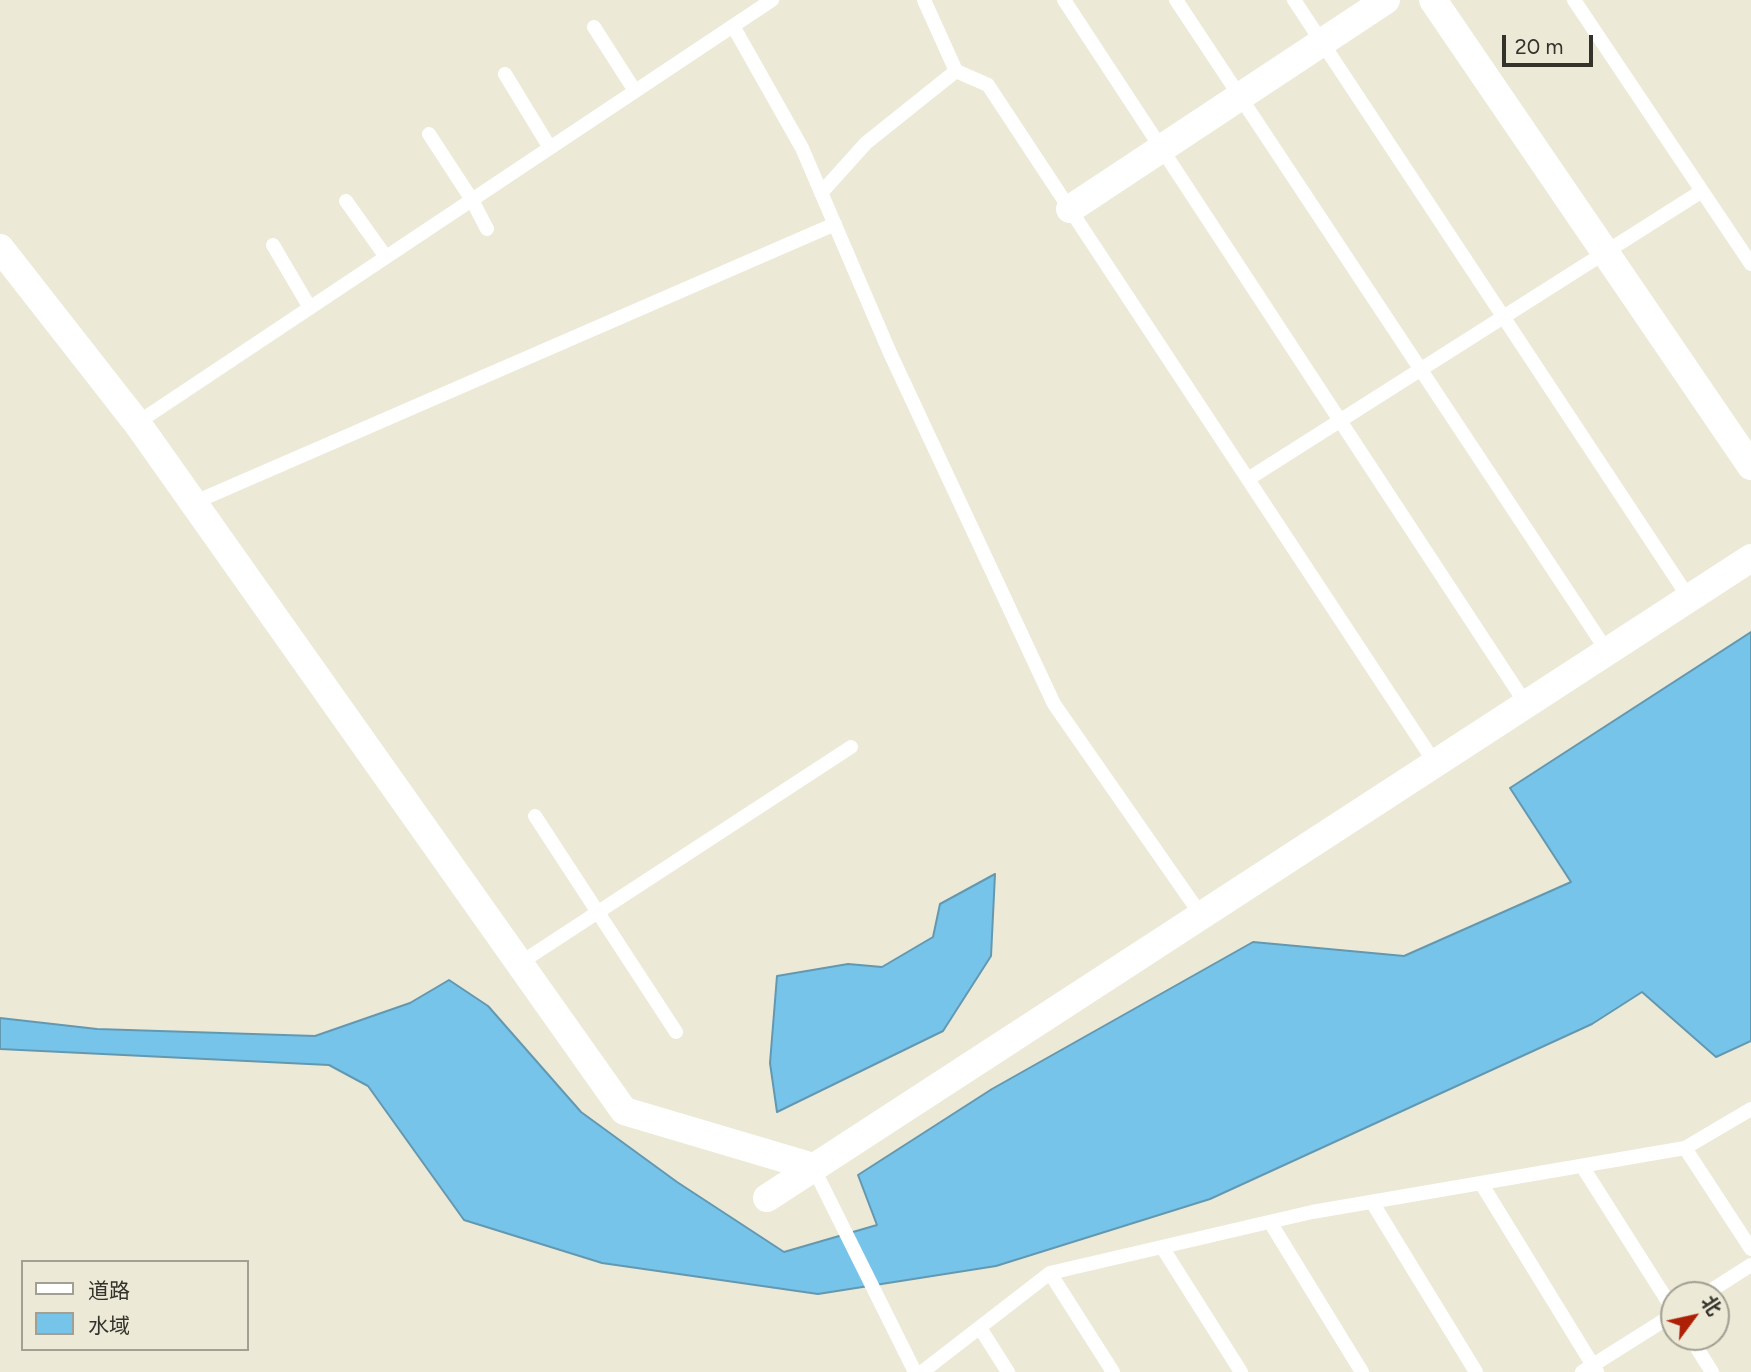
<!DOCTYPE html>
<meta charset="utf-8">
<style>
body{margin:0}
#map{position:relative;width:1751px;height:1372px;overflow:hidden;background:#ece9d7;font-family:Figtree,"Noto Sans SC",sans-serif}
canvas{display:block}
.legend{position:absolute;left:21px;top:1260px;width:228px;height:91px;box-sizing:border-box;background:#ece9d7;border:2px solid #a2a092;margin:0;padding:9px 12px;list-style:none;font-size:21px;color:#33322b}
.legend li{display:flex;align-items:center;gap:14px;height:35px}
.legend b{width:35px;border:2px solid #a2a092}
.north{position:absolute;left:1660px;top:1281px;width:70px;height:70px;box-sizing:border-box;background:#ece9d7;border:2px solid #a2a092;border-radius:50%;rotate:57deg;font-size:19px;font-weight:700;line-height:28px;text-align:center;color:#33322b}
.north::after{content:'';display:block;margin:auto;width:24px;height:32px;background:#ae2006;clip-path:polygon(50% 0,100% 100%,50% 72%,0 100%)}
.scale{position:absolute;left:1502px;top:35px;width:91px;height:32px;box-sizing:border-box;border:4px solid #33322b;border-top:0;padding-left:9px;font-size:21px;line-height:24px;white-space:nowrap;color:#33322b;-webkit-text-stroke:5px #ece9d7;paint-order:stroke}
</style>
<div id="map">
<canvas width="1751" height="1372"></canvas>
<ul class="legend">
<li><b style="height:9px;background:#fff"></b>道路</li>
<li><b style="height:19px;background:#77c4ea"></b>水域</li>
</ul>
<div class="north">北</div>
<div class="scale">20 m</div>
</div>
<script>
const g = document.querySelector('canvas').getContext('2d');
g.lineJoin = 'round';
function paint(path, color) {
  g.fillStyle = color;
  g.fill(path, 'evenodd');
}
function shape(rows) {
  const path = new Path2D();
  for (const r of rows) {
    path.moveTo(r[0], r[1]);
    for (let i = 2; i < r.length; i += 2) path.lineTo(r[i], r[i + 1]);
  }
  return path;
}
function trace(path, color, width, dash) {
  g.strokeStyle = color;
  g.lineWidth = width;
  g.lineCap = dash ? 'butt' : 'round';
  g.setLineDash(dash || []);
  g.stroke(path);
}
const water = shape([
 [1751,632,1751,1041,1716,1057,1642,992,1592,1024,1210,1199,996,1266,818,1294,602,1263,464,1220,368,1086,329,1065,0,1049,0,1018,97,1029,315,1036,410,1003,449,980,488,1006,581,1112,677,1182,784,1252,877,1225,858,1175,992,1089,1253,942,1404,956,1571,882,1510,788,1751,632],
 [995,874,991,956,943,1031,777,1112,770,1063,777,976,848,964,882,967,933,937,940,904,995,874]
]);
const service = shape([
 [924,0,956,71,988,85,1435,763],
 [1064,0,1526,704],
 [1176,0,1607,651],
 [1294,0,1689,598],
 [1574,0,1751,264],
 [733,26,802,148,890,353,1054,704,1201,915],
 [594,27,635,91],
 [505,74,550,148],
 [429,134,472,200,487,229],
 [821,193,866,143,956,71],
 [346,201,386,257],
 [273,245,310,308],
 [137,423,772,0],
 [1248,479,1702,191],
 [193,503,835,224],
 [535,816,676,1032],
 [520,963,851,747],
 [1685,1148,1751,1249],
 [1582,1166,1674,1311],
 [813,1167,915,1372],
 [1481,1183,1597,1372],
 [1372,1202,1476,1372],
 [1270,1222,1362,1372],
 [1162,1247,1241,1372],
 [1050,1273,1113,1372],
 [1704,1295,1751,1265],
 [980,1328,1008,1372],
 [1690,1337,1712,1372],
 [922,1372,1050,1273,1312,1212,1685,1148,1751,1109],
 [1582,1372,1674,1314]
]);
const minor = shape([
 [1433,0,1751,466],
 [1070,209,1386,0],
 [0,248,137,423,624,1111,813,1167],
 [767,1198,1751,558]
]);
paint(water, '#77c4ea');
trace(water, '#6398b1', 2);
trace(service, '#fff', 14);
trace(minor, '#fff', 28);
</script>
